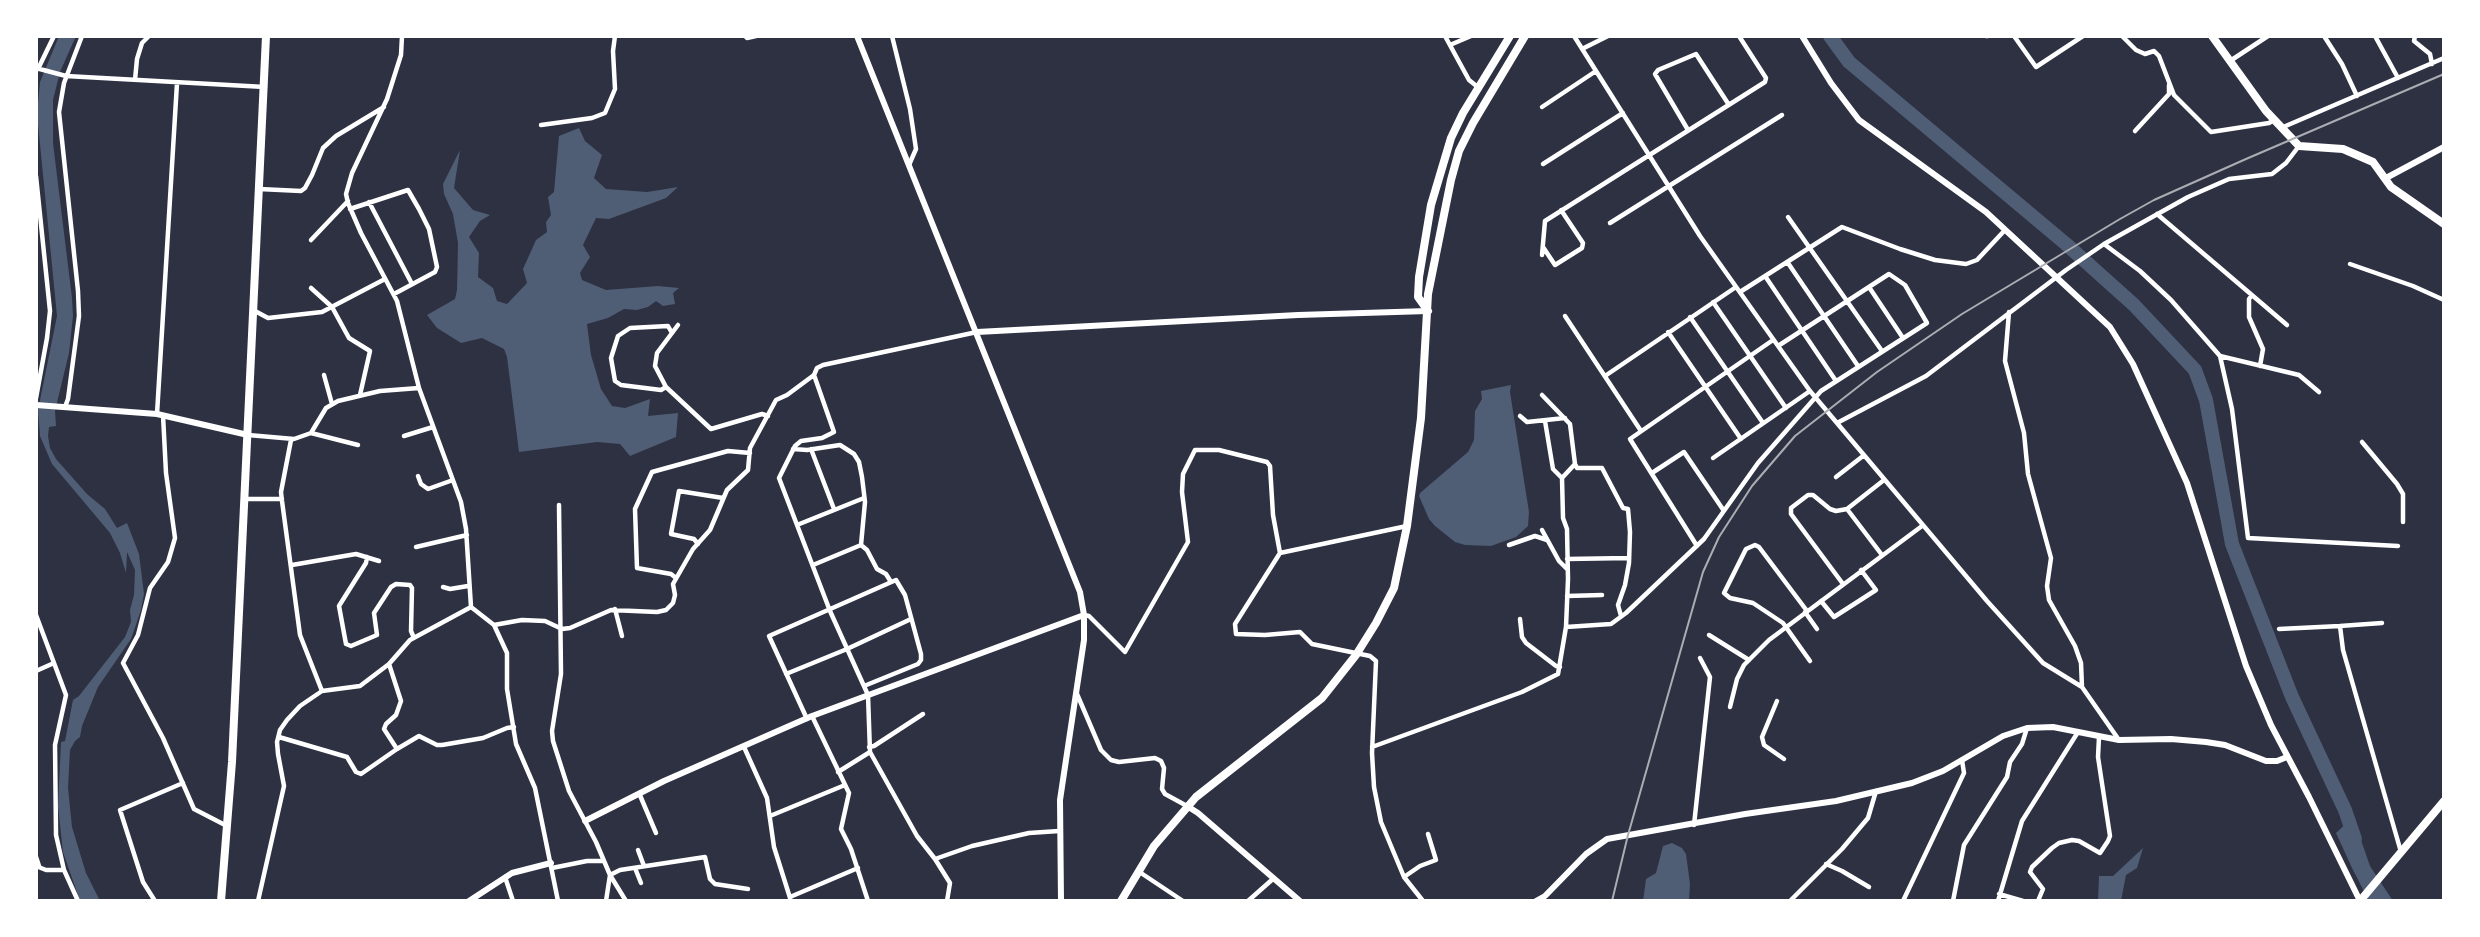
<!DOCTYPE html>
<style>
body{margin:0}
#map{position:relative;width:2480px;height:937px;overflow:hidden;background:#2d3142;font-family:"Asap Condensed",sans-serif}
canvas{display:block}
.frame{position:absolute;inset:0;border:38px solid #fff;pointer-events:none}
</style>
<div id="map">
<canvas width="2480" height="937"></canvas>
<div class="frame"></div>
</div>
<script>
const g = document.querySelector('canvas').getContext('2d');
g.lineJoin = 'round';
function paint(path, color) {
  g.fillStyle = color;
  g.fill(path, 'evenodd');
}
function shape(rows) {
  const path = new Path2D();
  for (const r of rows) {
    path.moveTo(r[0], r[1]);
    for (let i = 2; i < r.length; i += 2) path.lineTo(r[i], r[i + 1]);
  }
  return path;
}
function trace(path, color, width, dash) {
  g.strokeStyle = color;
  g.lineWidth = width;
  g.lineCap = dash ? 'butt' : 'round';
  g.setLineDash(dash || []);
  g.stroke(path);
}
const water = shape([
 [59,36,76,36,60,72,53,100,53,143,72,298,73,316,69,353,55,411,56,426,49,427,48,436,50,448,56,459,87,494,105,509,117,528,127,523,139,554,144,594,141,610,131,639,98,687,82,726,80,737,75,741,70,750,68,788,72,827,86,873,100,901,80,901,63,852,58,806,61,742,65,741,73,700,79,696,125,637,131,622,130,610,134,595,135,570,127,552,126,573,120,553,110,533,52,464,40,436,38,410,57,316,37,114,40,82],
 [579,128,585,141,602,155,594,178,606,189,647,192,678,187,666,198,609,219,596,218,583,245,590,257,580,273,582,280,606,290,658,286,679,288,673,293,675,304,663,306,656,301,648,307,637,310,624,309,608,318,587,324,591,355,601,389,612,406,625,408,650,399,648,416,678,413,676,437,630,456,620,444,597,442,519,452,507,357,504,349,482,338,461,343,437,328,427,315,455,299,457,290,458,243,453,214,444,194,443,184,460,150,454,188,473,210,490,215,480,221,469,237,479,253,478,277,493,288,497,301,507,304,527,283,523,269,536,240,547,232,546,222,551,215,548,197,554,192,559,136],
 [1511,385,1510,392,1529,512,1528,526,1516,537,1491,546,1465,545,1455,542,1435,526,1429,519,1419,496,1420,493,1468,452,1474,440,1475,411,1482,399,1481,391],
 [2353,817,2370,866,2393,901,2369,901,2352,868,2336,833],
 [1672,843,1682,848,1686,854,1690,884,1689,901,1643,901,1646,879,1656,873,1663,846],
 [2143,848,2137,868,2126,875,2121,901,2098,901,2099,876,2113,876]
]);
const river = shape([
 [1830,36,1849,62,2066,244,2134,305,2195,370,2206,400,2232,544,2292,697,2345,810,2355,839]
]);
const minor = shape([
 [402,36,401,55,387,99,352,173,346,194,348,203,361,233,397,301,419,388,461,502,466,529,471,607],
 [745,36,747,38,756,36],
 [892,36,910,109,916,149,909,165],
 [1445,36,1469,80,1479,88],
 [1574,36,1700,236,1810,391,1987,601,2043,663,2082,687,2119,740],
 [1986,36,1988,36],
 [2014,36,2036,67,2083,36],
 [2122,36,2136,50,2145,54,2154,51,2159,56,2174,95,2211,132,2269,123,2274,120],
 [2324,36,2342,64,2357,96],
 [2375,36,2398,78],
 [2415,36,2414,41,2430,54,2432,64],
 [1450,45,1471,36],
 [1582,49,1608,36],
 [2230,61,2268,36],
 [36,68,66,76,265,87],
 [38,69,54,36],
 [135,80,137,59,142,43,149,36],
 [1542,107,1596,71],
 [541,125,592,118,605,113,615,89,613,51,615,36],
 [2281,128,2444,58],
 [1688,130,1655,74,1658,70,1696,54,1729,105],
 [2135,131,2169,94,2169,85],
 [1543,164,1623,113],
 [36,176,50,311,47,338,36,398],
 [259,189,301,191,305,188,312,175,323,148,336,136,384,107],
 [369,202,412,284],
 [350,209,408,190,419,209,429,229,437,267,435,272,394,294],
 [2157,214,2287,325],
 [1788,217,1882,351],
 [1610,223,1782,115],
 [311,240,348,201],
 [2104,244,2140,271,2171,300,2220,356,2232,409,2248,538,2398,546],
 [1543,247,1555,265,1582,248,1583,243,1561,210],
 [1542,255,1545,221,1765,82,1766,78,1739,36],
 [1788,263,1858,366],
 [2350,264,2413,286,2444,300],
 [1765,276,1836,381],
 [1869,287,1903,338],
 [311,288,332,307,349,338,370,351,360,395],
 [1740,292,1842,227,1900,249,1935,260,1966,264,1977,260,2005,230],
 [2252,295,2249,299,2249,317,2263,349,2260,366],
 [1713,302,1786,408],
 [255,311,268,318,322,312,385,279],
 [2009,312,2005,361,2024,433,2028,474,2051,558,2047,586,2049,600,2075,646,2081,663,2082,687],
 [1565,316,1641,431],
 [1690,317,1763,423],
 [678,325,657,353,655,366,666,387,711,429,762,414,768,416],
 [1668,332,1741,439],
 [2220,356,2299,375,2319,392],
 [324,375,332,404],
 [814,375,834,432,822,438,801,441,795,446,779,478,830,611,868,695,870,752,917,836,935,859,950,883,947,901],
 [1605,376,1736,287],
 [666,387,661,390,621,385,615,381,611,358,618,336,630,328,668,326,672,333],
 [65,407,68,399,79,316,78,291,59,112,64,83,82,36],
 [157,414,177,83],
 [163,415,166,473,175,538,168,562,150,588,138,635,123,663,163,738,194,809,227,826],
 [1520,416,1527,422,1565,418],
 [1545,421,1553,469,1562,478],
 [1837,423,1926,376,2066,270,2104,244,2188,197,2229,179,2272,174,2286,163,2299,146],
 [311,433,358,445],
 [248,435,294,439,311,433,326,408,338,401,380,391,419,388],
 [404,436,433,427],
 [291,440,281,492,282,501,300,635,322,691],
 [2362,442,2397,484,2403,494,2403,522],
 [793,449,807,450,840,445,854,454,859,462,862,477,865,502,861,545,813,565],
 [811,449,834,509],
 [1713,458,1810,391],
 [1575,464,1577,468,1602,468,1623,508,1628,509,1630,532,1629,563,1625,585,1618,605,1621,616],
 [1652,473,1684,452,1724,511],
 [418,476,421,484,428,489,453,480],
 [1836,477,1863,456],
 [245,499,282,499],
 [559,505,561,674,552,731,553,741,569,791,596,842,610,875,626,901],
 [1847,509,1882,555],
 [797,525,864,498],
 [1407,526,1280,553,1235,624,1236,634,1265,635,1300,632,1312,644,1370,656,1376,661,1372,753,1374,787,1381,822,1404,877,1423,901],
 [1542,530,1559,561,1567,569],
 [698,544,694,539,671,534,679,491,723,498],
 [861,545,867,550,877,569,886,574,891,582],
 [1509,545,1535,536,1547,540],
 [1697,546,1630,439,1773,340],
 [416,547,467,535],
 [367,557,366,563,339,606,346,644,351,646,377,635,374,613,391,587,396,584,410,585,412,588,411,631,414,638],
 [1567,559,1629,558],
 [292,565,356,554,379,561],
 [676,578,671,574,637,568,635,509,652,472,728,451,750,453],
 [1843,584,1791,514,1791,508,1808,495,1813,495,1830,509,1836,511,1847,509,1884,480],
 [443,587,450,589,468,586],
 [1567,596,1602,595],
 [1821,601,1834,617,1876,590,1861,570],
 [471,607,494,625,507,653,507,689,516,744,535,788,558,901],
 [615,609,622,636],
 [1807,611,1759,547,1755,545,1746,549,1724,593,1730,598,1753,603,1783,623,1810,661],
 [1805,612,1817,629],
 [36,615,66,695,55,745,56,835,64,870,78,901],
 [1084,615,1089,616,1125,652,1188,542,1182,492,1183,474,1195,450,1219,450,1267,462,1270,466,1273,515,1280,553],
 [1520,619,1522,637,1526,643,1556,666,1560,667],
 [2382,623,2340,626,2343,650,2401,852],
 [494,625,522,620,545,621,562,629,570,628,611,610,657,612,666,610,673,603,675,595,673,584,693,549,710,530,727,490,748,470,750,448,776,400,787,395,814,375,817,368,823,365,977,332],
 [1566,627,1611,624,1626,613,1704,539,1758,463,1821,391,1927,323,1905,285,1889,274,1778,346],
 [2279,629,2340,626],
 [1709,635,1749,660],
 [389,664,401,701,396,715,386,724,384,729,397,749,419,736,437,745,442,745,483,738,507,728,514,727],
 [36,671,54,663],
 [786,674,847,649,911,619],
 [1077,694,1101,750,1111,760,1119,762,1155,758,1161,761,1164,768,1162,789,1165,794,1187,806],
 [1777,701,1762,737,1764,745,1784,759],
 [1730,707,1737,679,1744,665,1769,640,1922,526],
 [812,716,849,793,841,829,851,849,868,901],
 [807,719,769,636,896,580,905,595,921,654,921,660,918,664,864,686],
 [279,737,347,757,356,772,361,774,397,749],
 [744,747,767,798,774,847,791,901],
 [869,747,874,746,923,714],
 [1372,747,1522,692,1558,674,1566,627,1568,579,1567,529,1563,518,1562,478,1575,464,1570,424,1542,395],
 [838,772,870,752],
 [639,793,656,833],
 [770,816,845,785],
 [1694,825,1710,677,1700,658],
 [638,850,644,866],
 [36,857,39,866],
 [935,859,972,846,1029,833,1059,831],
 [1826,864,1842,871,1869,887],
 [36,866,46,870,64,870],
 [552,868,587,861,604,861],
 [635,868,641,883],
 [1138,871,1183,901],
 [505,877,513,901],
 [1404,877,1420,866,1436,860,1428,834],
 [1999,894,2023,901],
 [790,897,858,868],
 [155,901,143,882,120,810,183,783],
 [258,901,284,786,278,754,277,742,280,730,287,720,300,706,322,691,360,686,389,664,410,640,471,607],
 [606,901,610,875,620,870,705,857,710,879,715,884,748,889],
 [1248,901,1274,878],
 [1790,901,1842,849,1868,818,1876,791],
 [1903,901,1964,773,1962,760],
 [1953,901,1964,845,2007,777,2010,762,2022,744,2027,728],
 [1998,901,2022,821,2078,732],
 [2038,901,2043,889,2030,872,2032,867,2052,848,2059,843,2072,840,2079,841,2100,853,2108,841,2110,836,2098,757,2099,737]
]);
const tertiary = shape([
 [857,36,1080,592,1084,615,1084,640,1060,800,1061,901],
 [1802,36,1831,83,1859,120,1986,212,2110,327,2133,364,2187,483,2246,666,2271,725,2309,797,2360,901],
 [2386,178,2444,147],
 [977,332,1298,315,1428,311],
 [36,405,157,414,248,435],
 [1187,806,1198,813,1300,901],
 [585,821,664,781,812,716,1084,615],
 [469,901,512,873,551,863],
 [1536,901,1545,896,1586,854,1607,839,1745,814,1836,801,1912,783,1943,771,2003,736,2027,728,2053,727,2119,740,2171,739,2206,742,2225,745,2266,761,2277,761,2287,757]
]);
const primary = shape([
 [2212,36,2266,111,2299,146,2343,149,2373,162,2391,187,2444,224],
 [1428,311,1418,297,1419,277,1431,205,1451,138,1463,113,1510,36],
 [221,901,232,762,266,36],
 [1121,901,1154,846,1196,797,1322,698,1356,655,1376,623,1394,588,1407,526,1421,418,1428,294,1451,180,1459,151,1473,123,1525,36],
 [2360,901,2444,801]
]);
const rail = shape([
 [1612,901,1628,835,1703,572,1719,537,1752,486,1795,436,1877,372,1962,314,2120,219,2154,200,2246,159,2444,74]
]);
paint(water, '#4f5d75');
trace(river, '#4f5d75', 14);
trace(minor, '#fff', 4.5);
trace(tertiary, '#fff', 6);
trace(primary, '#fff', 8);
trace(rail, '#abadb3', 2);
</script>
